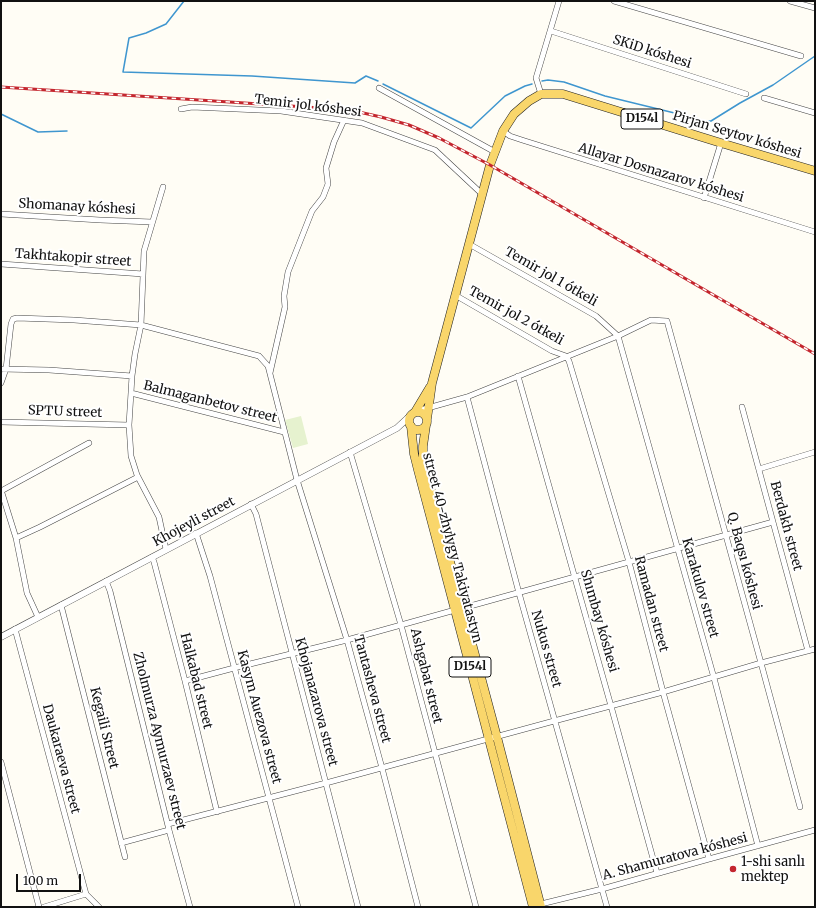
<!DOCTYPE html>
<meta charset="utf-8">
<style>
body{margin:0}
#map{position:relative;width:816px;height:908px;overflow:hidden;background:#fffdf5;font-family:Merriweather,serif}
canvas{display:block}
.frame{position:absolute;inset:0;border:2px solid #111;pointer-events:none}
.scale{position:absolute;left:16px;top:874px;width:65px;height:18px;box-sizing:border-box;border:2px solid #111;border-top:0;padding-left:5px;font-size:12px;line-height:14px;white-space:nowrap;color:#111;-webkit-text-stroke:3px #fff;paint-order:stroke}
</style>
<div id="map">
<canvas width="816" height="908"></canvas>
<div class="frame"></div>
<div class="scale">100 m</div>
</div>
<script>
const g = document.querySelector('canvas').getContext('2d');
g.lineJoin = 'round';
function paint(path, color) {
  g.fillStyle = color;
  g.fill(path, 'evenodd');
}
function shape(rows) {
  const path = new Path2D();
  for (const r of rows) {
    if (r.length === 3) {
      path.moveTo(r[0] + r[2], r[1]);
      path.arc(r[0], r[1], r[2], 0, 2 * Math.PI);
      continue;
    }
    path.moveTo(r[0], r[1]);
    for (let i = 2; i < r.length; i += 2) path.lineTo(r[i], r[i + 1]);
  }
  return path;
}
function trace(path, color, width, dash) {
  g.strokeStyle = color;
  g.lineWidth = width;
  g.lineCap = dash ? 'butt' : 'round';
  g.setLineDash(dash || []);
  g.stroke(path);
}
function drawText(font, color, halo, rows, align = 'center') {
  g.font = font + ' Merriweather,serif';
  g.lineWidth = 4;
  g.setLineDash([]);
  g.textBaseline = 'middle';
  g.strokeStyle = halo;
  g.fillStyle = color;
  for (const [text, x, y, turn = 0] of rows) {
    g.save();
    g.translate(x, y);
    g.rotate((+turn || 0) * Math.PI / 180);
    g.textAlign = isNaN(turn) ? turn : align;
    if (halo) g.strokeText(text, 0, 0);
    g.fillText(text, 0, 0);
    g.restore();
  }
}
const pitch = shape([
 [301,416,308,444,293,448,285,420]
]);
const stream = shape([
 [184,1,166,24,146,33,129,38,123,72,252,76,355,83,366,76,378,81],
 [542,81,548,80,564,82,605,96,699,119],
 [383,84,471,128,505,96,525,86,532,84],
 [1,114,38,132,67,131],
 [707,121,711,121,740,103,773,85,815,56]
]);
const minor = shape([
 [614,1,801,56],
 [790,1,815,8],
 [551,31,746,94],
 [379,88,495,152],
 [541,94,536,78,559,1],
 [764,98,815,113],
 [181,109,192,107,281,111,362,123,435,150,482,194],
 [503,131,510,136,522,140,815,232],
 [163,187,144,251,141,325,135,354,132,376,129,425,131,456,137,475,159,517,162,531,166,549],
 [704,198,721,143],
 [1,214,100,220,152,222],
 [469,244,596,316,618,336,714,678,758,846],
 [1,264,143,274],
 [455,295,552,351,566,356,569,361,629,562,663,692,709,859],
 [1,369,49,370,132,376],
 [270,373,285,307,284,296,288,272,312,211,323,197,328,184,326,168,334,142,344,120],
 [518,376,611,706,657,873],
 [1,383,6,369,11,324,13,319,17,318,74,320,141,325,259,356,268,366,297,480,347,640,382,768,418,907],
 [131,393,284,432],
 [467,397,519,593,607,907],
 [742,407,773,522,808,651],
 [417,411,467,397,618,336,651,320,667,321,761,663,800,807],
 [1,422,129,425],
 [350,452,401,625,476,907],
 [759,469,815,452],
 [1,490,16,538,27,593,38,617],
 [1,491,89,443],
 [251,504,256,514,358,907],
 [196,533,210,576,298,907],
 [16,538,40,527,138,477],
 [152,557,154,562,185,681,217,812],
 [106,581,110,591,169,830,190,907],
 [61,605,125,857],
 [463,608,773,522],
 [15,629,86,894,99,907],
 [185,681,234,668,347,640,455,610],
 [1,762,39,907],
 [168,824,326,783,554,721,663,692,761,663,815,649],
 [121,843,169,830],
 [541,904,602,889,709,859,815,830],
 [44,907,86,894]
]);
const tertiary = shape([
 [1,637,397,428,411,415]
]);
const primary = shape([
 [418,421,9],
 [415,412,430,387],
 [427,419,432,383,490,165,503,131,514,114,529,101,541,94,563,94,721,143,815,171],
 [426,425,423,446,423,461,497,737,541,907],
 [411,426,414,454,418,470,455,610,533,907]
]);
const rail = shape([
 [1,87,336,109,359,112,381,117,409,125,439,138,490,165,815,354]
]);
const markers = [
 [733,869,4,"#c4262e"]
];
const shields = [
 [642,119,42],
 [470,667,42]
];
const shieldNames = [
 ["D154l",642,119],
 ["D154l",470,667]
];
const streetNames = [
 ["SKiD kóshesi",652,52,18],
 ["Temir jol kóshesi",308,106,7],
 ["Pirjan Seytov kóshesi",737,135,17],
 ["Allayar Dosnazarov kóshesi",661,173,17],
 ["Shomanay kóshesi",77,207,3],
 ["Takhtakopir street",73,258,4],
 ["Temir jol 1 ótkeli",551,277,30],
 ["Temir jol 2 ótkeli",516,316,29],
 ["Balmaganbetov street",210,402,14],
 ["SPTU street",65,412,2],
 ["Khojeyli street",194,522,-28],
 ["Berdakh street",786,526,75],
 ["street 40-zhylygy Takiyatastyn",452,548,75],
 ["Q. Baqsı kóshesi",744,561,75],
 ["Karakulov street",700,588,74],
 ["Ramadan street",651,604,75],
 ["Shımbay kóshesi",599,621,74],
 ["Nukus street",546,649,74],
 ["Ashgabat street",426,676,76],
 ["Halkabad street",196,681,76],
 ["Tantasheva street",372,689,75],
 ["Khojanazarova street",316,702,75],
 ["Kasym Auezova street",259,717,75],
 ["Kegaili Street",104,728,76],
 ["Zholmurza Aymurzaev street",159,741,76],
 ["Daukaraeva street",61,759,75],
 ["A. Shamuratova kóshesi",675,857,-15]
];
const poiNames = [
 ["1-shi sanlı",741,862],
 ["mektep",741,877]
];
paint(pitch, '#e6f2cf');
trace(stream, '#3f96cf', 1.5);
trace(minor, '#444', 6);
trace(tertiary, '#444', 7);
trace(primary, '#222', 9);
trace(minor, '#fff', 5);
trace(tertiary, '#fff', 6);
trace(primary, '#f9d66b', 8);
trace(rail, '#c4262e', 3);
trace(rail, '#fff', 1.5, [4.5]);
for (const [x, y, r, color] of markers) {
  const dot = new Path2D();
  dot.arc(x, y, r, 0, 2 * Math.PI);
  g.fillStyle = color;
  g.fill(dot);
  trace(dot, '#fff', 1.5);
}
for (const [x, y, w] of shields) {
  const box = new Path2D();
  box.roundRect(x - w / 2, y - 10, w, 20, 3);
  g.fillStyle = '#fff';
  g.fill(box);
  trace(box, '#111', 1);
}
drawText('bold 12px', '#111', null, shieldNames);
drawText('13px', '#111', '#fff', streetNames);
drawText('13px', '#111', '#fff', poiNames, 'left');
</script>
